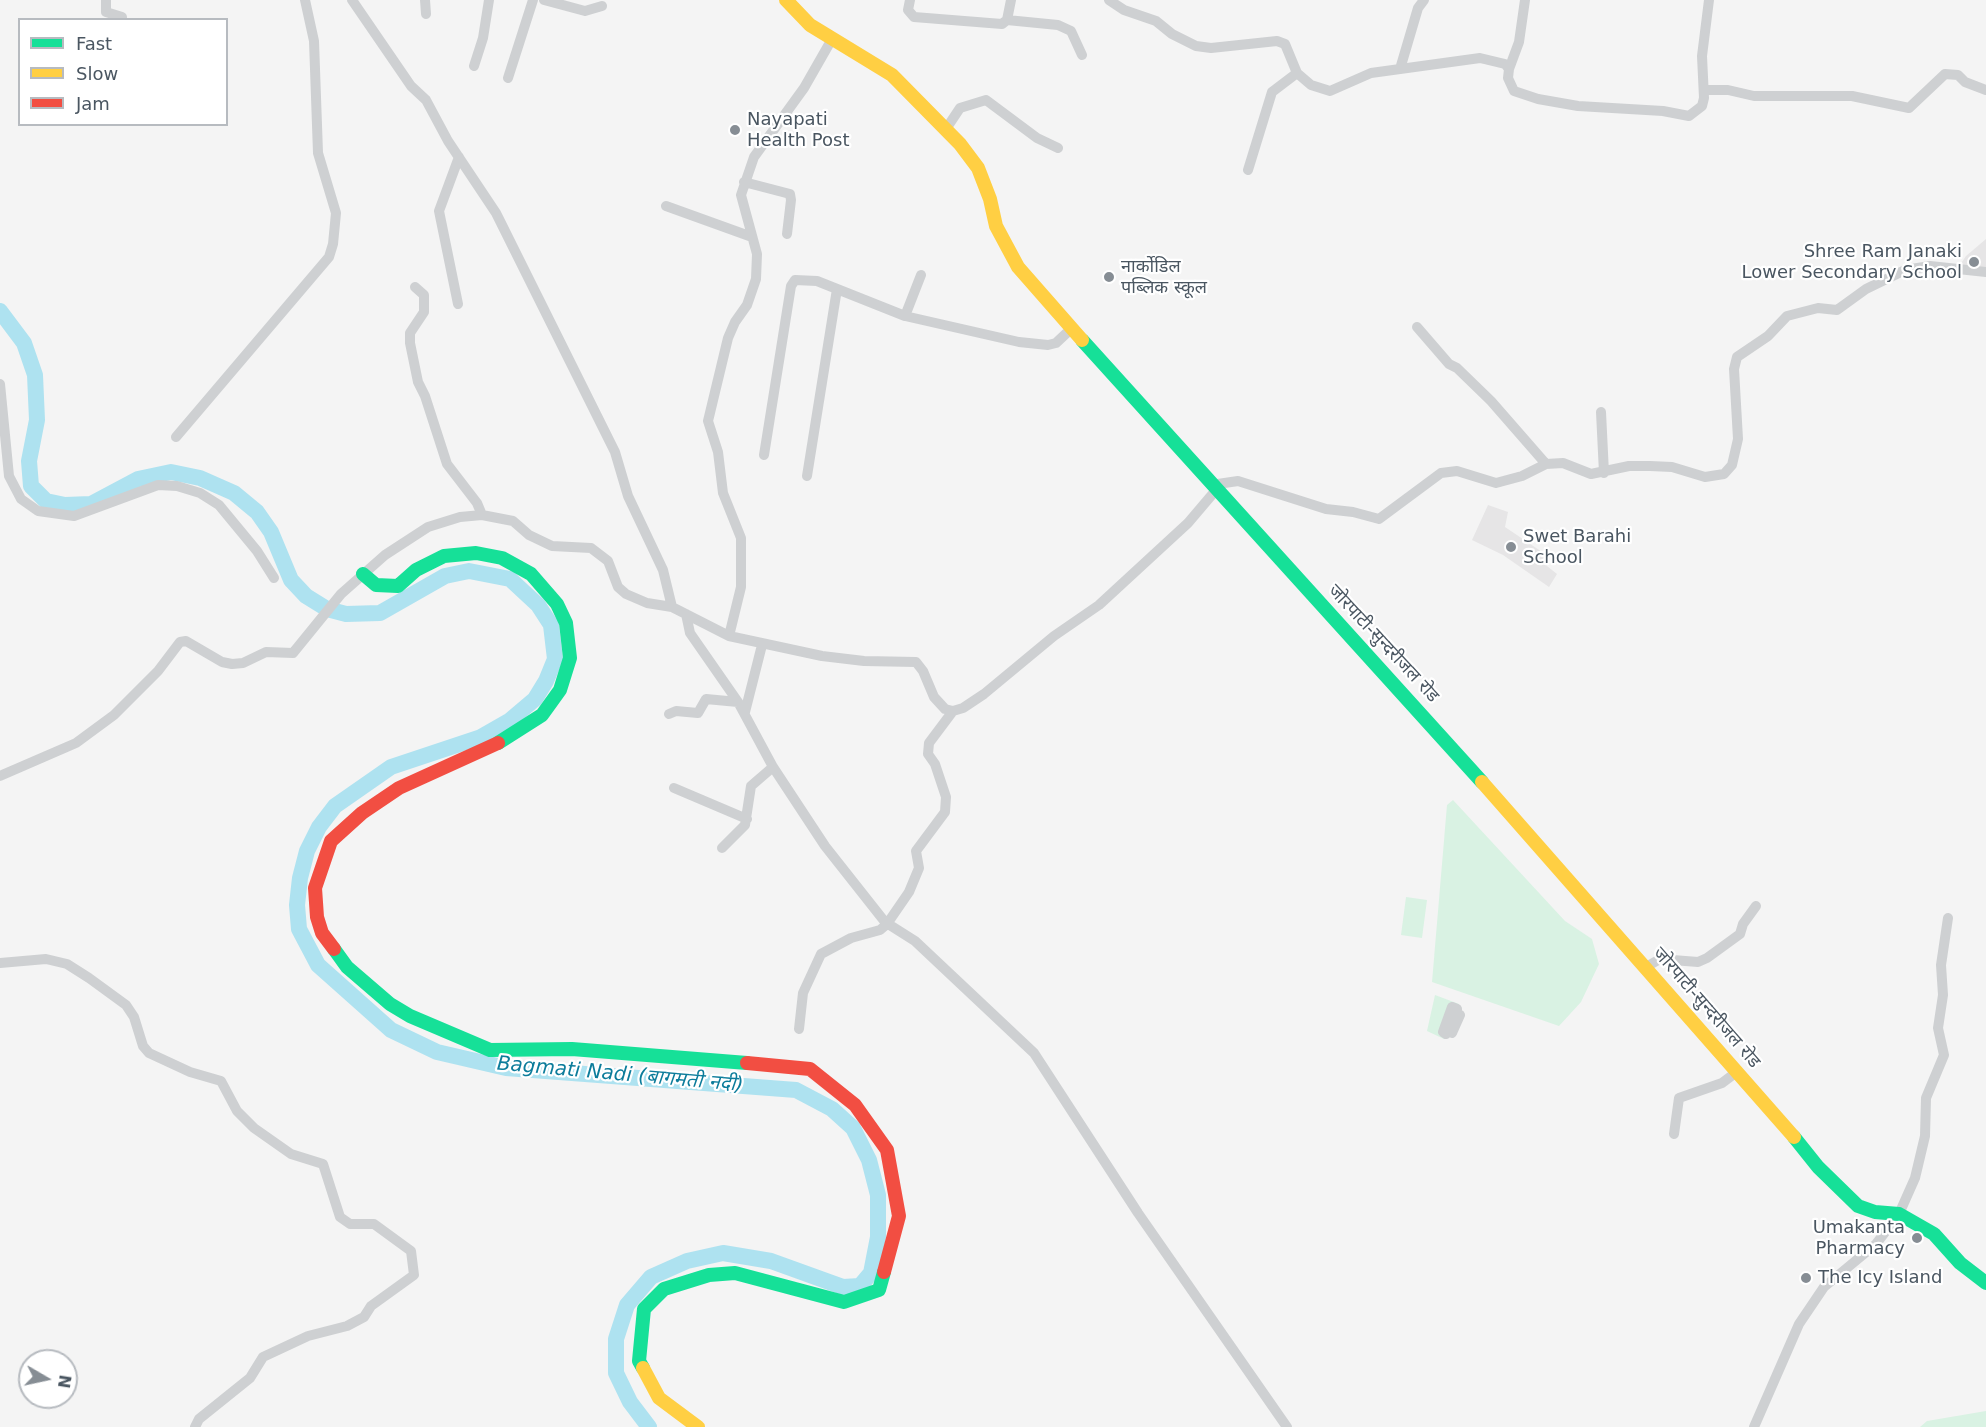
<!DOCTYPE html>
<meta charset="utf-8">
<style>
body{margin:0}
#map{position:relative;width:1986px;height:1427px;overflow:hidden;background:#f4f4f4;font-family:"DejaVu Sans",sans-serif}
canvas{display:block}
.legend{position:absolute;left:18px;top:18px;width:210px;height:108px;box-sizing:border-box;background:#fff;border:2px solid #b7bbc0;margin:0;padding:8px 10px;list-style:none;font-size:18px;color:#4a5661}
.legend li{display:flex;align-items:center;gap:12px;height:30px}
.legend b{width:30px;border:2px solid #b7bbc0}
.north{position:absolute;left:18px;top:1349px;width:60px;height:60px;box-sizing:border-box;background:#fff;border:2px solid #b7bbc0;border-radius:50%;rotate:99deg;font-size:16px;font-weight:700;line-height:24px;text-align:center;color:#4a5661}
.north::after{content:'';display:block;margin:auto;width:21px;height:27px;background:#868d94;clip-path:polygon(50% 0,100% 100%,50% 72%,0 100%)}
</style>
<div id="map">
<canvas width="1986" height="1427"></canvas>
<ul class="legend">
<li><b style="height:8px;background:#16e098"></b>Fast</li>
<li><b style="height:8px;background:#ffcf43"></b>Slow</li>
<li><b style="height:8px;background:#f24e42"></b>Jam</li>
</ul>
<div class="north">N</div>
</div>
<script>
const g = document.querySelector('canvas').getContext('2d');
g.lineJoin = 'round';
function paint(path, color) {
  g.fillStyle = color;
  g.fill(path, 'evenodd');
}
function shape(rows) {
  const path = new Path2D();
  for (const r of rows) {
    path.moveTo(r[0], r[1]);
    for (let i = 2; i < r.length; i += 2) path.lineTo(r[i], r[i + 1]);
  }
  return path;
}
function trace(path, color, width, dash) {
  g.strokeStyle = color;
  g.lineWidth = width;
  g.lineCap = dash ? 'butt' : 'round';
  g.setLineDash(dash || []);
  g.stroke(path);
}
function drawText(font, color, halo, rows, align = 'center') {
  g.font = font + ' "DejaVu Sans","Noto Sans Devanagari",sans-serif';
  g.lineWidth = 4.5;
  g.setLineDash([]);
  g.textBaseline = 'middle';
  g.strokeStyle = halo;
  g.fillStyle = color;
  for (const [text, x, y, turn = 0] of rows) {
    g.save();
    g.translate(x, y);
    g.rotate((+turn || 0) * Math.PI / 180);
    g.textAlign = isNaN(turn) ? turn : align;
    if (halo) g.strokeText(text, 0, 0);
    g.fillText(text, 0, 0);
    g.restore();
  }
}
const education = shape([
 [1986,239,1986,269,1956,271,1966,256],
 [1488,505,1508,512,1505,527,1551,558,1547,566,1557,574,1549,587,1503,555,1472,540]
]);
const green = shape([
 [1453,800,1565,921,1592,939,1599,964,1581,1002,1559,1026,1432,982,1447,805],
 [1406,897,1427,900,1422,938,1401,935],
 [1435,995,1459,1004,1444,1039,1427,1031],
 [1986,1411,1986,1427,1920,1427,1927,1421]
]);
const river = shape([
 [0,311,24,343,35,375,37,420,29,461,31,486,46,501,65,505,91,504,138,479,171,472,200,478,234,493,257,512,271,532,291,580,306,596,327,609,346,614,380,613,445,576,469,571,510,579,538,605,551,625,555,659,546,681,535,699,509,721,481,737,391,767,335,806,319,827,307,851,300,878,297,905,299,929,318,965,391,1030,437,1052,506,1068,796,1090,832,1109,853,1128,869,1160,878,1195,878,1237,871,1273,860,1286,843,1287,771,1261,723,1253,687,1261,651,1277,627,1305,616,1339,616,1373,630,1402,649,1427]
]);
const street = shape([
 [106,0,106,12,122,17],
 [352,0,411,86,426,100,448,141,496,213,615,452,628,496,663,570,672,607],
 [425,0,426,14],
 [544,0,585,11,602,6],
 [910,0,908,10,914,17,1002,24,1007,20,1011,0],
 [1109,0,1124,10,1156,21,1172,34,1196,46,1211,48,1277,41,1285,44,1297,73,1311,85,1330,91,1371,73,1480,58,1505,64,1509,69,1508,78,1514,91,1538,99,1578,106,1663,111,1689,116,1702,106,1704,98,1702,56,1709,0],
 [1007,20,1058,25,1071,31,1082,55],
 [474,66,483,38,489,0],
 [1400,69,1418,8,1424,0],
 [1509,69,1519,42,1525,0],
 [508,78,533,0],
 [1705,90,1728,90,1754,96,1852,96,1909,108,1945,74,1958,75,1965,82,1986,90],
 [946,129,960,108,986,100,1037,138,1058,148],
 [1248,170,1272,92,1297,73],
 [744,182,790,194,791,200,787,234],
 [666,206,752,237],
 [415,287,424,295,424,312,410,333,410,343,418,382,425,396,447,464,477,503,482,515],
 [458,304,439,211,459,157],
 [905,316,921,275],
 [1417,327,1449,364,1457,368,1491,401,1546,464],
 [0,384,9,476,21,499,38,511,74,516,158,485,177,486,200,493,219,505,257,551,274,578],
 [1601,412,1604,473],
 [176,437,329,257,333,244,336,213,318,153,314,41,305,0],
 [764,455,791,286,795,280,817,281,905,316,1019,342,1048,345,1056,343,1072,328],
 [807,476,837,289],
 [1211,485,1238,481,1326,509,1353,512,1379,519,1441,473,1457,471,1496,483,1522,476,1546,464,1563,463,1591,474,1629,466,1650,466,1672,467,1705,477,1724,474,1732,465,1738,439,1734,369,1737,357,1768,336,1787,316,1818,308,1837,310,1866,289,1905,270,1930,266,1986,272],
 [686,614,690,633,738,702,773,767,825,846,885,922,915,941,1034,1053,1138,1213,1287,1427],
 [729,636,741,587,741,538,723,493,718,452,708,421,728,338,735,322,747,305,756,279,757,254,741,195,754,157,804,88,832,39],
 [745,712,762,645],
 [669,714,676,711,698,713,706,699,738,702],
 [0,776,76,743,114,715,158,671,180,642,186,641,222,662,232,664,243,663,266,652,293,653,341,594,385,555,428,527,460,517,482,515,513,521,529,535,552,546,591,548,608,561,618,587,626,594,647,603,672,607,729,636,822,656,864,661,916,662,923,671,934,697,945,709,953,711,963,708,984,694,1054,636,1099,605,1188,523,1216,490],
 [674,788,747,819],
 [722,848,745,825,751,786,773,767],
 [0,963,46,959,67,964,89,978,126,1005,134,1017,143,1046,149,1053,190,1072,221,1081,237,1111,254,1128,291,1154,323,1164,340,1217,350,1224,374,1224,411,1251,414,1275,371,1306,364,1317,347,1326,308,1336,263,1357,250,1378,199,1419,195,1427],
 [1646,967,1660,959,1698,962,1707,958,1740,934,1743,924,1756,906],
 [1452,1007,1457,1009,1455,1013,1460,1015,1452,1033,1448,1031,1446,1034,1443,1032,1452,1007],
 [799,1029,803,993,821,954,851,938,880,930,887,924,909,892,919,868,916,851,945,812,946,797,935,764,928,754,929,743,953,711],
 [1674,1134,1679,1098,1722,1083,1738,1071],
 [1754,1427,1799,1324,1824,1287,1876,1244,1899,1214,1915,1178,1925,1136,1926,1098,1944,1055,1938,1028,1943,995,1941,965,1948,918]
]);
const fast = shape([
 [1082,340,1482,782],
 [363,574,376,585,398,586,416,570,444,556,476,553,502,558,531,574,557,604,566,623,570,658,560,690,542,715,498,743],
 [334,949,347,967,390,1004,410,1016,490,1050,572,1049,747,1063],
 [1794,1137,1818,1167,1858,1206,1875,1212,1899,1214,1934,1234,1960,1263,1986,1283],
 [643,1368,639,1361,644,1309,664,1289,709,1275,735,1273,844,1302,879,1290,884,1272]
]);
const slow = shape([
 [786,0,810,25,892,75,960,144,978,168,990,199,996,226,1018,267,1082,340],
 [1482,782,1794,1137],
 [643,1368,659,1398,698,1427]
]);
const jam = shape([
 [334,949,322,933,317,917,315,888,331,841,362,813,399,788,498,743],
 [747,1063,810,1069,855,1105,887,1150,899,1216,884,1272]
]);
const markers = [
 [735,130,6,"#868d94"],
 [1974,262,6,"#868d94"],
 [1109,277,6,"#868d94"],
 [1511,547,6,"#868d94"],
 [1917,1238,6,"#868d94"],
 [1806,1278,6,"#868d94"]
];
const poiNames = [
 ["Nayapati",747,120],
 ["Health Post",747,141],
 ["Shree Ram Janaki",1962,252,"right"],
 ["Lower Secondary School",1962,273,"right"],
 ["नार्कोडिल",1121,267],
 ["पब्लिक स्कूल",1121,288],
 ["Swet Barahi",1523,537],
 ["School",1523,558],
 ["Umakanta",1905,1228,"right"],
 ["Pharmacy",1905,1249,"right"],
 ["The Icy Island",1818,1278]
];
const streetNames = [
 ["जोरपाटी-सुन्दरीजल रोड",1383,644,47],
 ["जोरपाटी-सुन्दरीजल रोड",1706,1008,49]
];
const waterNames = [
 ["Bagmati Nadi (बागमती नदी)",620,1075,5]
];
paint(education, '#e6e5e6');
paint(green, '#d9f2e3');
trace(river, '#aee2f0', 16);
trace(street, '#ced0d2', 10);
trace(fast, '#16e098', 14);
trace(slow, '#ffcf43', 14);
trace(jam, '#f24e42', 14);
for (const [x, y, r, color] of markers) {
  const dot = new Path2D();
  dot.arc(x, y, r, 0, 2 * Math.PI);
  g.fillStyle = color;
  g.fill(dot);
  trace(dot, '#fff', 2);
}
drawText('18px', '#4a5661', '#fff', poiNames, 'left');
drawText('18px', '#4a5661', '#fff', streetNames);
drawText('italic 20px', '#0c7c9b', '#fff', waterNames);
</script>
